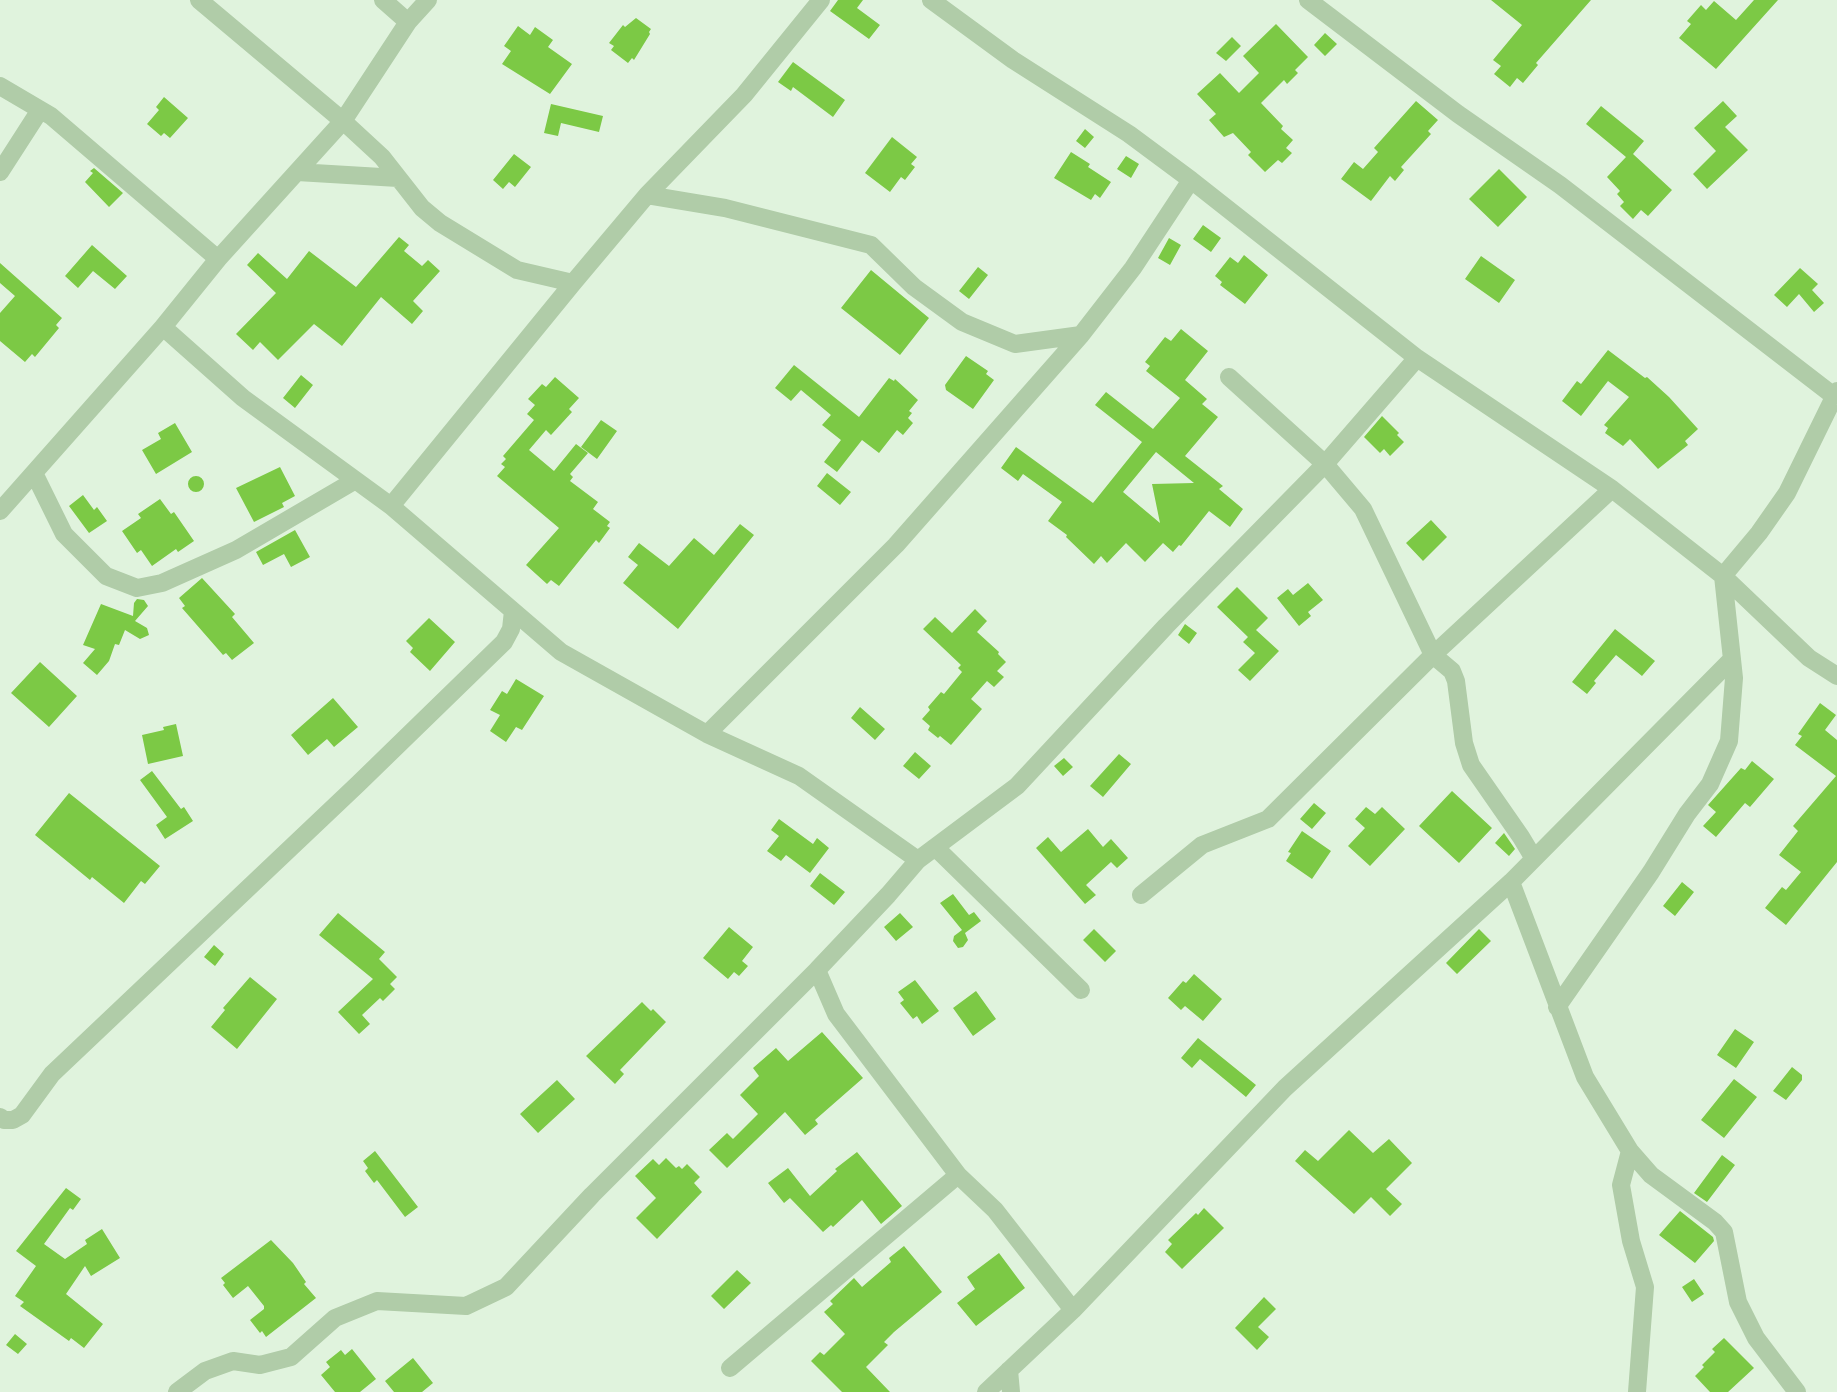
<!DOCTYPE html>
<style>
body{margin:0}
canvas{display:block;background:#e0f3dd}
</style>
<canvas width="1837" height="1392"></canvas>
<script>
const g = document.querySelector('canvas').getContext('2d');
g.lineJoin = 'round';
function paint(path, color) {
  g.fillStyle = color;
  g.fill(path, 'evenodd');
}
function shape(rows) {
  const path = new Path2D();
  for (const r of rows) {
    if (r.length === 3) {
      path.moveTo(r[0] + r[2], r[1]);
      path.arc(r[0], r[1], r[2], 0, 2 * Math.PI);
      continue;
    }
    path.moveTo(r[0], r[1]);
    for (let i = 2; i < r.length; i += 2) path.lineTo(r[i], r[i + 1]);
  }
  return path;
}
function trace(path, color, width, dash) {
  g.strokeStyle = color;
  g.lineWidth = width;
  g.lineCap = dash ? 'butt' : 'round';
  g.setLineDash(dash || []);
  g.stroke(path);
}
const building = shape([
 [838,0,863,0,857,8,880,25,869,39,830,11],
 [1491,0,1591,0,1536,63,1538,65,1523,83,1517,78,1510,87,1494,74,1501,66,1493,60,1522,25],
 [1754,0,1778,0,1716,69,1679,38,1691,24,1687,21,1701,5,1706,10,1714,1,1736,20],
 [636,18,651,29,649,32,650,34,634,60,632,58,628,63,611,50,614,46,609,43,623,25,625,27],
 [1276,24,1308,57,1295,70,1298,73,1287,84,1284,80,1261,103,1283,126,1281,129,1293,140,1286,148,1292,153,1282,163,1278,160,1265,172,1248,155,1251,152,1233,133,1224,137,1209,120,1216,114,1197,94,1220,73,1239,93,1259,73,1243,56],
 [518,26,530,35,535,27,553,40,548,47,572,64,550,94,502,64,511,51,504,46],
 [1325,33,1337,44,1325,56,1314,45],
 [1232,37,1241,46,1226,61,1216,53],
 [793,62,845,100,833,117,793,87,791,91,778,82],
 [164,97,188,118,170,138,164,133,161,136,147,124,159,110,156,107],
 [1416,101,1438,120,1428,131,1431,134,1401,167,1404,170,1395,181,1390,176,1371,201,1341,179,1354,162,1363,169,1378,152,1374,148],
 [1723,101,1737,116,1725,127,1748,150,1707,189,1693,174,1716,151,1694,128],
 [551,104,603,116,599,132,561,123,558,136,544,133],
 [1601,106,1644,141,1633,154,1672,190,1648,216,1641,210,1633,219,1620,206,1624,202,1617,194,1620,191,1607,177,1626,157,1586,124],
 [1085,129,1094,137,1085,148,1076,141],
 [892,137,917,157,911,164,915,167,905,180,901,177,890,192,865,173],
 [1071,152,1090,164,1088,167,1111,182,1100,198,1095,194,1091,200,1054,178],
 [514,154,531,167,515,187,509,182,503,189,493,180],
 [1126,156,1139,164,1131,178,1117,169],
 [94,168,123,193,109,207,85,182,93,173,90,171],
 [1499,169,1527,197,1498,227,1469,199],
 [1203,225,1221,238,1211,252,1193,239],
 [399,237,409,245,404,251,422,266,428,260,440,271,413,301,423,311,412,324,381,297,342,346,314,324,278,360,260,342,253,350,236,334,276,293,247,265,258,253,287,279,309,251,356,287],
 [1169,238,1181,245,1170,265,1158,258],
 [92,245,127,276,115,289,93,271,78,288,65,276],
 [1244,255,1268,275,1245,304,1220,285,1222,282,1215,276,1230,257,1238,263],
 [1481,256,1515,280,1499,303,1465,279],
 [0,263,62,318,56,325,59,328,35,357,32,354,25,362,0,341,0,313,15,296,0,283],
 [978,267,988,275,969,299,959,291],
 [1800,268,1818,284,1812,290,1824,303,1814,312,1799,294,1787,307,1774,295],
 [871,270,929,318,900,355,841,308],
 [1181,329,1208,351,1185,380,1207,399,1202,404,1218,417,1185,456,1223,486,1219,489,1243,509,1230,527,1209,511,1181,546,1179,545,1173,552,1163,543,1145,562,1126,543,1107,563,1101,556,1094,564,1066,537,1067,535,1048,521,1062,502,1023,474,1018,481,1001,468,1016,447,1093,503,1142,442,1095,405,1106,392,1153,429,1180,398,1146,371,1150,366,1145,362,1165,337,1171,341],
 [1156,452,1194,483,1152,484,1160,523,1123,492],
 [1608,350,1645,378,1647,377,1669,397,1698,429,1685,441,1688,445,1658,469,1630,439,1623,446,1605,433,1608,428,1604,425,1629,397,1608,381,1581,416,1562,401,1577,381,1581,384],
 [966,356,988,371,986,374,994,380,973,409,946,390,945,385],
 [794,365,859,417,889,378,894,381,895,379,918,400,909,411,912,413,908,418,913,423,903,435,897,430,879,453,862,440,837,472,824,462,841,440,822,425,831,415,801,390,791,401,775,388],
 [301,375,313,385,295,408,283,398],
 [555,377,579,398,569,409,572,412,551,435,546,430,529,450,554,471,576,444,588,453,570,474,573,477,570,481,598,502,593,509,610,522,607,526,610,528,599,543,596,540,559,586,551,580,547,584,526,565,559,528,497,476,505,467,501,464,506,459,503,456,534,420,527,414,535,405,528,399,542,384,546,387],
 [1382,416,1399,433,1397,435,1404,442,1390,456,1384,449,1380,453,1364,437],
 [601,420,617,431,597,459,581,447],
 [175,423,192,452,156,474,142,450,161,439,158,433],
 [280,467,295,496,282,503,284,507,254,522,236,488],
 [827,473,851,492,840,505,817,486],
 [196,484,8],
 [83,495,94,510,97,507,107,521,89,533,69,506],
 [160,499,171,514,174,512,194,541,178,552,176,549,152,566,141,550,137,553,122,531,141,518,138,514],
 [1431,520,1447,537,1423,561,1406,543],
 [740,524,754,535,678,629,623,583,638,565,628,557,639,543,669,566,694,538,714,555],
 [295,530,310,557,291,567,284,554,263,565,256,552],
 [202,578,235,614,232,617,254,643,232,660,226,653,223,655,182,608,185,606,179,598],
 [1308,583,1323,600,1308,612,1311,616,1299,626,1277,598,1288,589,1293,595],
 [1237,587,1268,618,1256,630,1279,651,1250,681,1238,670,1255,653,1243,642,1248,637,1217,607],
 [137,599,144,600,148,606,135,621,147,628,149,635,140,639,125,630,119,645,115,644,109,661,97,675,83,663,95,649,83,645,101,604,133,616,134,603],
 [975,609,987,621,977,632,999,652,998,654,1006,662,997,671,1004,677,994,687,987,681,971,699,982,709,951,745,940,736,938,738,928,730,930,726,922,719,930,710,928,707,941,692,944,694,962,672,958,668,961,665,923,629,935,617,952,633],
 [429,618,455,642,430,671,410,652,413,648,406,641],
 [1185,624,1197,633,1189,644,1178,635],
 [1615,629,1655,661,1642,676,1616,655,1594,681,1596,683,1587,694,1572,682],
 [40,662,77,696,49,727,11,693],
 [516,679,544,696,522,730,516,727,506,742,490,731,500,715,490,710,502,691,507,694],
 [333,698,358,727,334,747,327,739,308,755,291,735],
 [1820,703,1836,715,1825,730,1837,740,1837,862,1786,925,1765,908,1782,887,1786,890,1801,872,1779,855,1798,831,1793,826,1836,776,1795,745,1802,736,1798,734],
 [860,707,885,729,875,740,851,718],
 [176,724,183,756,148,764,142,735,164,730,163,727],
 [915,752,931,766,919,779,903,766],
 [1119,754,1131,764,1103,797,1090,786],
 [1064,758,1073,767,1063,776,1054,766],
 [1752,761,1774,779,1750,807,1745,803,1716,837,1703,826,1716,812,1708,805,1741,768,1745,770],
 [152,771,181,809,184,807,193,821,165,839,156,825,167,817,140,780],
 [1452,791,1492,828,1459,863,1419,826],
 [69,793,160,866,145,884,141,881,124,903,92,877,90,880,35,835],
 [1314,803,1326,813,1312,829,1300,819],
 [1366,807,1375,814,1382,807,1405,829,1370,866,1348,846,1365,828,1355,819],
 [779,819,813,844,817,838,829,848,810,873,786,855,781,861,767,851,779,836,771,830],
 [1088,829,1103,847,1111,839,1128,858,1117,868,1111,862,1086,885,1096,895,1085,904,1036,848,1048,837,1061,852],
 [1302,831,1331,851,1312,879,1286,861,1291,853,1288,852],
 [1504,833,1515,849,1509,856,1495,843],
 [820,873,845,892,834,905,810,886],
 [1682,882,1694,892,1675,916,1663,906],
 [953,894,969,915,974,912,981,921,965,933,968,940,963,947,958,948,953,941,954,936,962,930,940,903],
 [338,913,385,952,379,959,397,977,390,984,395,989,383,1001,380,998,362,1015,370,1024,359,1034,338,1012,373,979,319,935],
 [900,913,913,927,896,941,884,927],
 [729,927,753,947,742,961,748,966,739,976,734,972,728,979,703,958],
 [1094,929,1116,951,1105,962,1083,940],
 [1479,929,1491,941,1457,974,1446,963],
 [214,945,224,954,215,966,204,957],
 [1194,974,1222,999,1203,1021,1185,1006,1181,1010,1168,998,1183,981,1186,983],
 [250,977,277,999,237,1049,211,1027,225,1010,223,1008],
 [915,980,939,1011,922,1024,917,1016,913,1019,900,1003,904,1000,898,992],
 [976,991,996,1019,973,1036,953,1008],
 [642,1002,651,1011,653,1009,666,1022,620,1070,624,1074,615,1084,586,1056],
 [1735,1029,1754,1042,1736,1068,1717,1055],
 [822,1032,863,1078,815,1120,818,1124,805,1135,785,1112,727,1168,709,1150,727,1133,733,1139,758,1114,740,1095,759,1076,753,1068,776,1048,788,1061],
 [1198,1038,1256,1085,1246,1097,1200,1059,1192,1068,1181,1058],
 [1792,1067,1802,1075,1802,1080,1786,1100,1773,1091],
 [1734,1079,1757,1097,1724,1138,1701,1120],
 [557,1080,575,1099,538,1133,520,1114],
 [1349,1130,1373,1153,1389,1139,1412,1163,1386,1189,1402,1204,1390,1216,1371,1197,1354,1214,1295,1161,1305,1150,1318,1161],
 [375,1151,418,1207,405,1217,377,1180,374,1183,365,1171,368,1168,363,1161],
 [857,1152,902,1206,881,1224,862,1200,833,1227,831,1225,823,1232,790,1198,784,1203,768,1183,788,1168,810,1196,837,1171,835,1169],
 [1722,1155,1735,1165,1707,1202,1694,1193],
 [666,1158,676,1168,679,1166,682,1169,687,1164,700,1177,694,1183,702,1192,657,1239,636,1218,656,1198,635,1176,653,1159,659,1165],
 [66,1188,81,1199,73,1210,70,1208,44,1244,65,1259,87,1244,85,1240,102,1229,120,1258,91,1276,85,1266,66,1294,103,1324,84,1348,71,1338,69,1341,20,1306,24,1302,15,1296,36,1266,16,1251],
 [1204,1208,1224,1228,1182,1269,1165,1252,1172,1244,1168,1240,1196,1213,1198,1215],
 [1680,1211,1713,1237,1714,1241,1695,1263,1659,1235],
 [271,1240,293,1263,306,1282,304,1284,316,1298,266,1337,262,1331,260,1333,250,1320,264,1309,264,1306,248,1286,233,1298,223,1285,225,1283,221,1278],
 [904,1246,942,1292,894,1332,884,1342,888,1345,866,1367,890,1392,842,1392,811,1361,820,1352,824,1355,845,1334,824,1312,833,1304,830,1301,854,1278,862,1287,891,1262,889,1258],
 [999,1253,1025,1288,976,1326,957,1303,975,1289,967,1277],
 [737,1270,751,1283,724,1309,711,1296],
 [1694,1279,1704,1294,1692,1302,1682,1287],
 [1264,1297,1276,1309,1258,1327,1269,1337,1257,1350,1235,1328],
 [15,1334,27,1344,18,1354,6,1345],
 [1724,1338,1754,1368,1728,1392,1710,1392,1695,1376,1704,1367,1702,1365,1715,1352,1712,1349],
 [352,1349,376,1379,360,1392,335,1392,321,1375,330,1367,326,1362,341,1350,345,1355],
 [413,1358,433,1383,422,1392,394,1392,385,1381]
]);
const minor = shape([
 [199,0,343,121,382,157,422,208,440,223,517,270,573,283],
 [383,0,408,22],
 [931,0,1013,60,1129,134,1191,180,1417,358,1612,489,1723,576,1809,658,1837,676],
 [1308,0,1458,114,1560,185,1834,396],
 [0,86,51,116,218,259],
 [0,172,40,110],
 [297,172,398,178],
 [647,195,725,208,871,245,914,287,962,322,1015,344,1081,335,1133,268,1191,180],
 [163,327,243,398,391,506,561,652,707,734,799,776,918,860],
 [1229,377,1325,464,1363,509,1433,655,1452,671,1456,681,1464,743,1471,765,1521,837,1533,857],
 [34,473,64,534,106,576,137,588,162,583,236,550,354,481],
 [391,506,573,283,647,195,744,95,821,0],
 [0,511,163,327,218,259,343,121,408,22,428,0],
 [707,734,896,545,1081,335],
 [935,847,1081,990],
 [1511,882,1585,1077,1630,1151,1651,1175,1715,1222,1724,1232,1738,1302,1756,1338,1797,1392],
 [1141,895,1202,845,1268,819,1433,655,1612,489],
 [817,970,836,1014,958,1175,995,1210,1073,1310],
 [1557,1007,1651,872,1687,814,1710,784,1729,741,1734,678,1723,576,1759,533,1787,493,1837,391],
 [0,1117,4,1120,13,1120,22,1115,52,1074,358,784,504,642,511,629,513,611],
 [1630,1151,1621,1185,1631,1241,1645,1287,1637,1392],
 [730,1368,958,1175],
 [1009,1370,1011,1392],
 [177,1392,205,1371,233,1361,260,1365,291,1357,335,1318,377,1301,466,1306,506,1287,592,1195,817,970,888,895,918,860,1017,786,1166,626,1325,464,1417,358],
 [986,1392,1073,1310,1285,1088,1511,882,1732,659]
]);
paint(building, '#7cc945');
trace(minor, '#b0cca8', 18);
</script>
